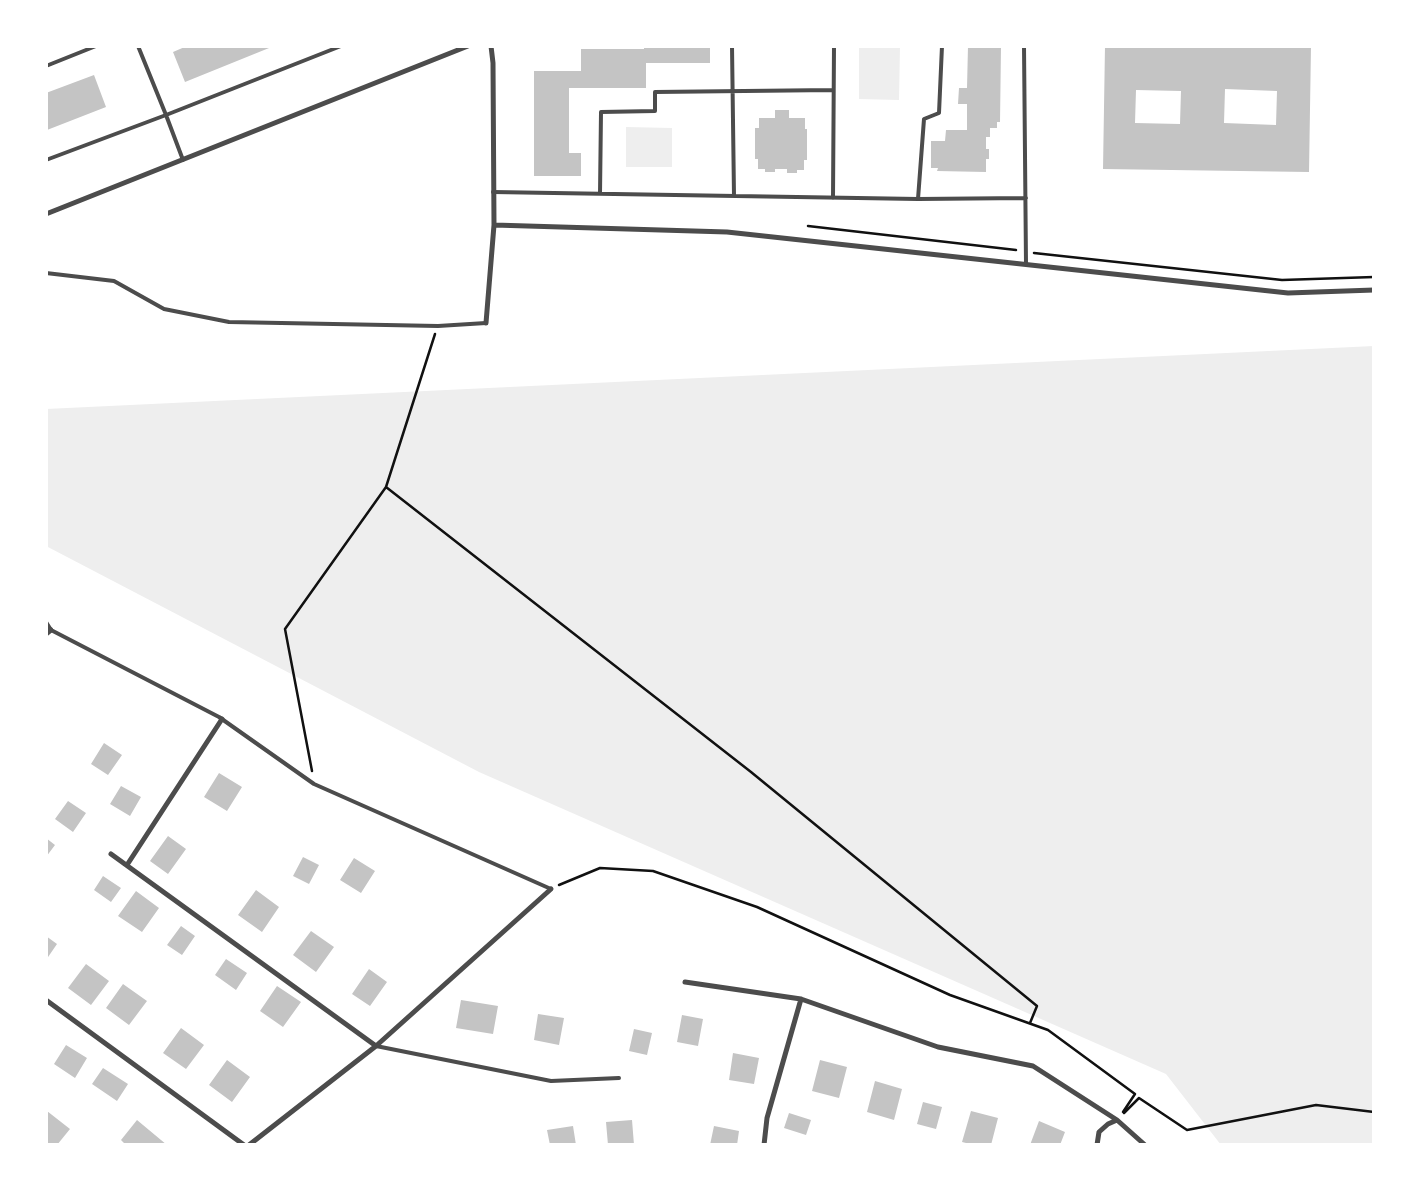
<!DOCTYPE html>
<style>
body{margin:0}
#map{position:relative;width:1420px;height:1191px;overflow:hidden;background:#fff;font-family:Rubik,sans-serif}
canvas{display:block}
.frame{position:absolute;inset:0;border:48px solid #fff;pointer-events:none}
</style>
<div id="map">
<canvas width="1420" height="1191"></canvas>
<div class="frame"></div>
</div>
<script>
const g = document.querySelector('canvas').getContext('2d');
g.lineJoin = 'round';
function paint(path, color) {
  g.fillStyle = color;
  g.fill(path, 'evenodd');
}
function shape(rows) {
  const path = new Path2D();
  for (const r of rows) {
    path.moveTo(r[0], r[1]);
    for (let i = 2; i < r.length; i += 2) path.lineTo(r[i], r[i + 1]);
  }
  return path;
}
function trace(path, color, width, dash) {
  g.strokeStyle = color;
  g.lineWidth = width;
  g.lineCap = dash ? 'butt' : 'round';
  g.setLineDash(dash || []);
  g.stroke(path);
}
const green = shape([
 [859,46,900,46,899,100,859,99],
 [626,127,672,128,672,167,626,167],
 [1374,346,1374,1145,1221,1145,1166,1074,479,772,46,546,46,409]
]);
const building = shape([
 [187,46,274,46,185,82,173,52],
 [644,46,710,46,710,63,646,63,646,88,569,88,569,153,581,153,581,176,534,176,534,71,581,71,581,49,644,49],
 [968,46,1001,46,1000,122,997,122,997,128,990,128,990,137,986,137,986,149,989,149,989,159,986,159,986,172,937,171,938,168,931,168,931,141,945,141,946,130,967,130,967,104,958,104,959,88,967,88],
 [1105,46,1311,46,1309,172,1103,169],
 [1225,89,1277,91,1276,125,1224,123],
 [1136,90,1181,91,1180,124,1135,123],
 [94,75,106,107,47,130,46,93],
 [775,110,789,110,789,118,805,118,805,129,807,129,807,160,804,160,804,170,797,170,797,173,787,173,787,169,775,169,775,172,765,172,765,169,758,169,758,159,755,159,755,128,759,128,759,118,775,118],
 [104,743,122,755,108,775,91,764],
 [219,773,242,787,227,811,204,797],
 [121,786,141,797,130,816,110,804],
 [68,801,86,813,73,832,55,819],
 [168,836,186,849,168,874,150,861],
 [46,838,55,845,46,857],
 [303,857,319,865,309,884,293,876],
 [354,858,375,871,361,893,340,880],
 [103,876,121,888,111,902,94,890],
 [256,890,279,907,262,932,238,915],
 [136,891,159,908,142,932,118,916],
 [181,926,195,936,182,955,167,945],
 [311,931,334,947,316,972,293,955],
 [46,936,57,944,46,960],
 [226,959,247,973,236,990,215,975],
 [86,964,109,981,91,1005,68,988],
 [369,969,387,982,370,1006,352,994],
 [123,984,147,1001,129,1025,106,1008],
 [277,986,301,1002,283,1027,260,1011],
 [461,1000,498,1006,493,1034,456,1028],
 [538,1014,564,1018,559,1045,534,1040],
 [682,1015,703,1019,698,1046,677,1042],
 [181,1028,204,1045,186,1069,163,1053],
 [634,1029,652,1033,647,1055,629,1051],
 [66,1045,87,1058,75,1078,54,1064],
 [733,1053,759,1058,754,1084,729,1080],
 [227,1060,250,1077,232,1102,209,1085],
 [820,1060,847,1067,839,1098,812,1091],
 [103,1068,128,1084,117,1101,92,1084],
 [875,1081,902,1089,894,1120,867,1112],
 [923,1102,942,1107,936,1129,917,1124],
 [47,1111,70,1129,57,1145,46,1145,46,1112],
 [971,1111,998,1118,991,1145,974,1145,962,1142],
 [789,1113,811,1120,806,1135,784,1128],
 [137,1120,167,1145,126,1145,121,1140],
 [632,1120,634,1145,608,1145,606,1122],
 [1039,1121,1065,1132,1060,1145,1030,1145],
 [573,1126,576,1145,550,1145,547,1130],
 [714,1126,739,1131,737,1145,710,1145]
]);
const path = shape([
 [808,226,1016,250],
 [1034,253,1282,280,1374,277],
 [386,487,751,772,1037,1006,1030,1023],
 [312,771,285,629,386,487,435,334],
 [559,885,600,868,653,871,757,907,950,995,1048,1030,1135,1094,1123,1112],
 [1124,1113,1139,1098,1187,1130,1316,1105,1374,1112]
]);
const service = shape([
 [138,46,166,115,183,160],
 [732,46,734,196],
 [1024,46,1026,264],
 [46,66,96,46],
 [46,160,166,115,341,46],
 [493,192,918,199,1026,198],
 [600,194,601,112,655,111,655,92,833,90],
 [833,198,834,46],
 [918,199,924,119,939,113,942,46],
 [46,273,114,281,164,309,229,322,438,326,486,323],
 [46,622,51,630,219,717,314,784,551,889],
 [376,1046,551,1081,619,1078]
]);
const minor = shape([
 [46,214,468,46],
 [494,225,727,232,1288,293,1374,290],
 [486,323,494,225,493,63,491,46],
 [46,634,51,630],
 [111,854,376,1046],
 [127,865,222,719],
 [685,982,801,999,938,1047,1033,1066,1117,1120,1145,1145],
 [46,1000,244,1145],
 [249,1145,376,1046,551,889],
 [764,1145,767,1118,801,999],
 [1097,1145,1099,1132,1108,1124,1117,1120]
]);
paint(green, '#eee');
paint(building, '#c4c4c4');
trace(path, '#111', 2.5);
trace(service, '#4c4c4c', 4);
trace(minor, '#4c4c4c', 5);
</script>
